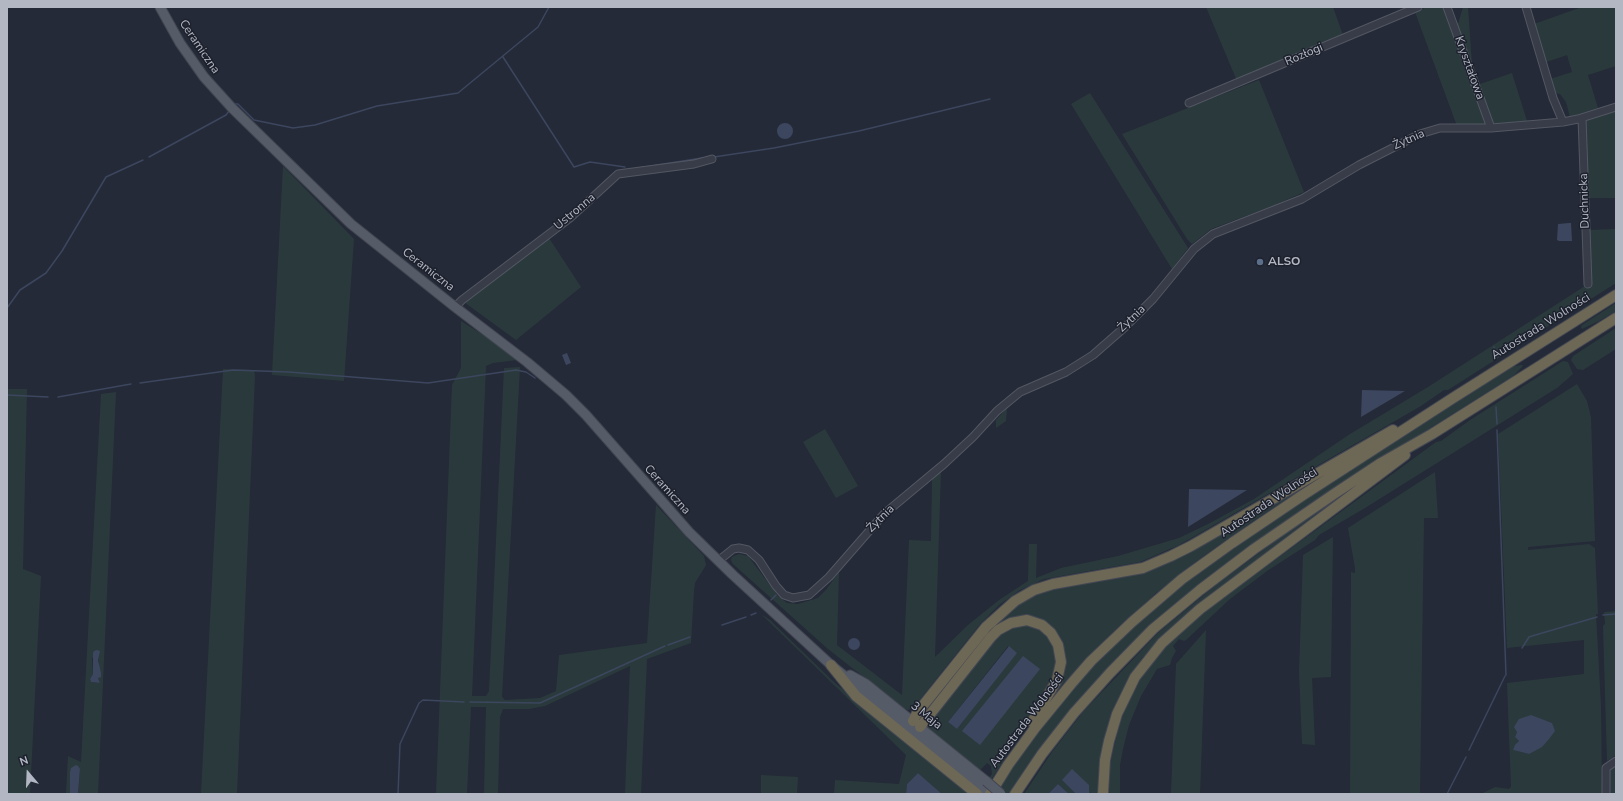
<!DOCTYPE html>
<meta charset="utf-8">
<style>
body{margin:0}
#map{position:relative;width:1623px;height:801px;overflow:hidden;background:#242a37;font-family:"Nunito Sans",sans-serif}
canvas{display:block}
.frame{position:absolute;inset:0;border:8px solid #b3b7c4;pointer-events:none}
.north{position:absolute;left:8px;top:753px;width:40px;height:40px;-webkit-text-stroke:3px #1d212d;paint-order:stroke;rotate:341deg;font-size:11px;font-weight:700;line-height:16px;text-align:center;color:#b3b7c4}
.north::after{content:'';display:block;margin:auto;width:14px;height:18px;background:#b3b7c4;clip-path:polygon(50% 0,100% 100%,50% 72%,0 100%)}
</style>
<div id="map">
<canvas width="1623" height="801"></canvas>
<div class="frame"></div>
<div class="north">N</div>
</div>
<script>
const g = document.querySelector('canvas').getContext('2d');
g.lineJoin = 'round';
function paint(path, color) {
  g.fillStyle = color;
  g.fill(path, 'evenodd');
}
function shape(rows) {
  const path = new Path2D();
  for (const r of rows) {
    if (r.length === 3) {
      path.moveTo(r[0] + r[2], r[1]);
      path.arc(r[0], r[1], r[2], 0, 2 * Math.PI);
      continue;
    }
    path.moveTo(r[0], r[1]);
    for (let i = 2; i < r.length; i += 2) path.lineTo(r[i], r[i + 1]);
  }
  return path;
}
function trace(path, color, width, dash) {
  g.strokeStyle = color;
  g.lineWidth = width;
  g.lineCap = dash ? 'butt' : 'round';
  g.setLineDash(dash || []);
  g.stroke(path);
}
function drawText(font, color, halo, rows, align = 'center') {
  g.font = font + ' "Nunito Sans",sans-serif';
  g.lineWidth = 3;
  g.setLineDash([]);
  g.textBaseline = 'middle';
  g.strokeStyle = halo;
  g.fillStyle = color;
  for (const [text, x, y, turn = 0] of rows) {
    g.save();
    g.translate(x, y);
    g.rotate((+turn || 0) * Math.PI / 180);
    g.textAlign = isNaN(turn) ? turn : align;
    if (halo) g.strokeText(text, 0, 0);
    g.fillText(text, 0, 0);
    g.restore();
  }
}
const green = shape([
 [1206,7,1333,7,1343,35,1237,81],
 [1427,7,1451,7,1458,24,1463,7,1468,7,1472,64,1480,84,1512,73,1527,121,1457,126,1415,12],
 [1582,7,1616,7,1616,66,1588,75,1598,108,1570,117,1566,102,1560,94,1554,93,1550,79,1572,72,1567,55,1546,62,1534,24],
 [1259,80,1304,192,1275,205,1211,229,1192,244,1187,239,1122,134],
 [1090,93,1188,248,1172,269,1071,104],
 [1616,109,1616,198,1588,198,1584,125,1587,119],
 [283,166,354,239,344,381,272,375],
 [1616,229,1616,283,1448,390,1444,390,1421,406,1179,545,1140,562,1044,579,1020,590,999,605,981,623,913,708,908,710,902,707,828,649,733,564,731,560,732,557,739,554,748,556,778,596,787,603,798,604,818,598,826,590,839,572,837,645,902,695,909,540,931,541,932,480,941,471,935,657,968,625,999,600,1028,581,1029,544,1037,544,1036,578,1061,568,1118,556,1179,538,1210,523,1254,499,1350,434,1428,387,1585,286,1591,283,1589,230],
 [549,238,581,287,516,340,464,302],
 [1616,303,1616,311,1599,321,1582,329,1581,327,1582,325],
 [461,321,517,357,517,360,493,363,486,366,472,696,486,696,489,691,504,368,520,367,502,697,505,700,540,698,556,691,559,655,647,643,656,505,704,556,706,565,695,583,694,591,691,643,647,659,641,794,625,794,630,666,545,706,529,709,503,709,500,717,498,794,484,794,486,707,471,707,467,794,436,794,452,385,461,368],
 [1616,328,1616,349,1583,370,1577,369,1571,360,1573,356],
 [1563,361,1568,362,1573,374,1557,388,1365,508,1319,535,1315,540,1267,571,1230,599,1186,640,1184,641,1179,639,1173,646,1176,651,1172,658,1170,665,1157,669,1141,696,1129,725,1123,749,1120,765,1120,794,1109,794,1110,766,1113,750,1121,720,1131,696,1144,673,1160,653,1175,637,1207,610,1436,442,1441,441,1470,420],
 [1521,365,1523,365,1522,367,1513,376,1338,486,1162,616,1015,786,1010,794,995,794,1007,775,1046,721,1098,659,1153,608,1221,555,1291,508,1511,367],
 [223,369,254,370,255,376,237,794,201,794],
 [1577,384,1587,401,1591,417,1595,541,1528,547,1528,550,1589,544,1595,548,1598,614,1596,614,1601,706,1602,794,1481,794,1495,787,1509,789,1511,787,1507,683,1584,674,1584,640,1507,648,1498,434],
 [1545,721,1552,723,1529,754,1513,750,1519,741,1515,737,1517,732],
 [7,389,27,389,23,569,41,576,30,794,7,794],
 [116,392,98,794,78,794,80,769,70,772,70,794,66,794,68,756,81,762,101,394],
 [98,657,99,665,98,678,100,683,91,682,90,679,93,674,92,658],
 [1007,408,1006,421,996,428,996,420],
 [825,429,858,486,836,498,803,442],
 [1341,464,1253,521,1202,557,1156,593,1117,628,1087,657,1049,701,1058,684,1058,637,1014,618,921,717,924,712,990,630,1015,607,1033,596,1054,589,1136,574,1157,568,1192,551],
 [1435,472,1438,518,1424,518,1420,794,1350,794,1351,572,1355,573,1355,568,1348,528],
 [1365,480,1169,631,1142,658,1120,696,1107,733,1099,794,1089,794,1089,785,1062,780,1076,794,1069,794,1058,784,1048,794,1024,794,1052,752,1083,712,1158,633,1216,585,1299,524],
 [1333,537,1331,677,1312,678,1315,745,1302,744,1299,672,1303,555],
 [1616,611,1616,755,1607,761,1603,626,1605,624,1604,612],
 [761,614,770,620,835,683,966,792,964,794,942,794,918,773,907,784,906,794,834,794,835,780,899,784,906,755],
 [1026,625,1033,625,1050,636,1058,658,1052,684,982,794,978,794,992,774,991,766,987,763,980,770,928,729,926,722,993,639,1006,629],
 [1008,646,1016,653,957,729,948,722],
 [1206,630,1200,794,1171,794,1176,664],
 [1616,766,1616,794,1609,794,1609,771],
 [761,775,798,777,797,794,761,794]
]);
const water = shape([
 [785,131,8],
 [1569,223,1571,223,1572,241,1559,241,1557,240,1558,224],
 [567,353,571,363,566,365,562,355],
 [1362,390,1405,391,1361,417],
 [1189,489,1247,490,1188,527],
 [854,644,6],
 [1009,646,1017,653,957,729,948,722],
 [97,650,100,651,98,660,101,673,101,677,98,678,100,683,91,682,90,679,93,674,93,653,94,651],
 [1023,656,1040,669,980,745,962,731],
 [1531,715,1552,723,1555,731,1549,739,1542,747,1529,754,1513,750,1515,745,1519,741,1515,737,1517,732,1514,727,1519,719],
 [76,765,78,766,80,769,78,794,70,794,70,772,71,768],
 [1072,769,1089,785,1089,794,1076,794,1062,780],
 [918,773,942,794,906,794,907,784],
 [1058,784,1069,794,1048,794]
]);
const stream = shape([
 [503,57,574,167,590,162,625,167],
 [235,104,238,104,254,120,293,128,315,125,377,106,458,93,538,27,549,7],
 [149,157,226,115,229,111],
 [714,157,774,148,859,131,990,99],
 [638,168,702,158],
 [7,308,20,290,46,273,62,251,106,177,143,160],
 [1494,347,1495,357],
 [140,383,233,370,289,372,428,383,516,370,526,372,535,378],
 [7,395,48,397],
 [58,397,131,384],
 [1496,407,1497,424],
 [1497,430,1506,675],
 [771,600,776,595],
 [751,615,756,613],
 [1603,615,1616,614],
 [722,625,746,617],
 [668,645,690,637],
 [1522,648,1529,637,1532,636,1597,617],
 [470,702,540,703,665,646],
 [1469,750,1505,676],
 [398,794,400,744,419,703,423,700,464,702],
 [1447,794,1466,757]
]);
const minor = shape([
 [1447,7,1491,128],
 [1526,7,1553,98,1563,122],
 [1189,103,1418,7],
 [1582,118,1588,284],
 [455,307,462,300,570,218,618,174,694,164,712,159],
 [718,561,733,549,739,548,748,550,759,560,776,586,784,595,793,598,809,595,829,577,884,514,944,464,973,437,997,411,1020,392,1066,372,1093,355,1125,327,1153,299,1194,249,1213,234,1302,199,1359,165,1420,134,1440,128,1491,128,1563,122,1578,119,1616,107],
 [1606,794,1606,768,1616,761]
]);
const major = shape([
 [160,7,180,43,204,77,232,108,351,224,455,307,527,362,566,395,586,415,689,532,733,575,831,665,989,794],
 [850,675,866,684,986,781]
]);
const highway = shape([
 [831,665,856,696,977,794],
 [913,721,917,713,986,627,1015,601,1034,590,1053,584,1126,571,1143,568,1171,556,1191,546,1393,430],
 [920,727,991,637,998,630,1011,623,1027,620,1042,625,1051,633,1058,645,1061,662,1057,680,1032,722],
 [990,794,1008,765,1035,728,1071,684,1091,661,1132,622,1182,579,1232,543,1303,495,1453,398,1616,295],
 [1015,794,1042,754,1074,713,1110,673,1153,629,1200,590,1254,549,1334,494,1381,463,1432,434,1616,318],
 [1103,794,1105,760,1109,741,1117,714,1135,677,1162,643,1200,609,1405,455]
]);
const majorBridge = shape([
 [986,781,1001,794]
]);
const markers = [
 [1260,262,4,"#5c6f8a"]
];
const streetNames = [
 ["Ceramiczna",199,47,56],
 ["Rozłogi",1304,55,-23],
 ["Kryształowa",1469,68,70],
 ["Żytnia",1409,140,-24],
 ["Duchnicka",1585,201,-92],
 ["Ustronna",575,212,-40],
 ["Ceramiczna",428,270,38],
 ["Żytnia",1132,319,-44],
 ["Autostrada Wolności",1541,327,-32],
 ["Ceramiczna",667,490,48],
 ["Autostrada Wolności",1269,503,-34],
 ["Żytnia",881,519,-45],
 ["3 Maja",926,716,39],
 ["Autostrada Wolności",1027,721,-53]
];
const poiNames = [
 ["ALSO",1268,262]
];
paint(green, '#2a3a3c');
paint(water, '#3c465e');
trace(stream, '#3c465e', 1.5);
trace(minor, '#535763', 9);
trace(major, '#414551', 11);
trace(highway, '#434753', 12);
trace(minor, '#383c48', 7);
trace(major, '#565b68', 9);
trace(highway, '#6d6756', 10);
trace(majorBridge, '#414551', 11, []);
trace(majorBridge, '#565b68', 9);
for (const [x, y, r, color] of markers) {
  const dot = new Path2D();
  dot.arc(x, y, r, 0, 2 * Math.PI);
  g.fillStyle = color;
  g.fill(dot);
  trace(dot, '#1d212d', 1.5);
}
drawText('12px', '#b3b7c4', '#1d212d', streetNames);
drawText('bold 12px', '#b3b7c4', '#1d212d', poiNames, 'left');
</script>
